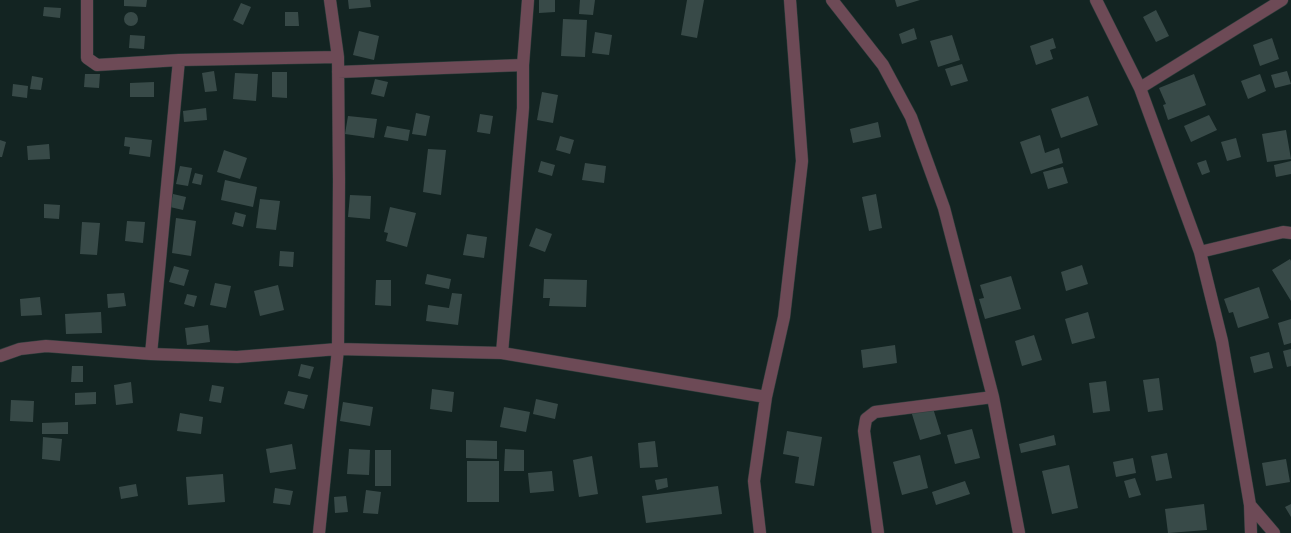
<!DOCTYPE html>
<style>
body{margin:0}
canvas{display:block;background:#132422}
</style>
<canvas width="1291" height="533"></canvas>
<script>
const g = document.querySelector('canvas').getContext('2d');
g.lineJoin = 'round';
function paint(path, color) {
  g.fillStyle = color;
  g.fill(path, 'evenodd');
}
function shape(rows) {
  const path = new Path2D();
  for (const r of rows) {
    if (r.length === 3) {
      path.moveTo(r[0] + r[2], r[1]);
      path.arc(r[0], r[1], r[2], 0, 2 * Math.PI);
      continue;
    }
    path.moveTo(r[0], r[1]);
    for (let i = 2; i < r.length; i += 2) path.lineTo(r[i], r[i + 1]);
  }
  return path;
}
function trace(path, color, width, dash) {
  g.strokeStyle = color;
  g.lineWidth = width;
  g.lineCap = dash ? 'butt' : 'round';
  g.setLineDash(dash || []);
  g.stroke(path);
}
const building = shape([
 [124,0,147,0,146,7,124,6],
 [348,0,370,0,371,7,349,9],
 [539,0,555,0,555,12,539,13],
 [580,0,595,0,593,15,579,14],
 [687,0,704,0,697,38,681,35],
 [895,0,920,0,897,7],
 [241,3,251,7,243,25,233,20],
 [44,7,61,8,60,18,43,16],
 [1156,10,1169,36,1156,42,1143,17],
 [285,12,298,12,299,26,285,26],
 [131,19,7],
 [563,19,587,20,585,57,561,56],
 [914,28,917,39,902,44,899,34],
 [359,31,379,36,374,60,353,55],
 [595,32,612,35,609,55,592,53],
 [130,35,145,36,144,49,129,48],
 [952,35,960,60,938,67,930,41],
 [1053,38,1056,48,1050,50,1053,59,1036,65,1030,46],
 [1272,38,1279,59,1260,66,1253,45],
 [962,64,968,81,951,86,945,69],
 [214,71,217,91,205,92,202,73],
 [1287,71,1291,84,1275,88,1271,75],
 [272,72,287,72,287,98,272,97],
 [235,73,258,74,256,101,233,99],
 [85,74,100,74,99,88,84,87],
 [1194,74,1206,105,1168,120,1163,105,1166,104,1159,88],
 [1260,74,1266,91,1248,99,1241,81],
 [32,76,43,78,41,90,30,89],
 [375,79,388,82,384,97,371,94],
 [154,82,154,97,130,97,130,83],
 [13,84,28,86,27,98,12,96],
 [542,92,558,95,553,123,537,120],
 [1088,96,1098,125,1061,138,1051,109],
 [206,108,207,120,184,122,183,111],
 [416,113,430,116,426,136,412,134],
 [480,114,493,116,490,134,477,132],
 [1209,115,1217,130,1191,142,1184,126],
 [348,116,377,119,374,138,345,134],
 [878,122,881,137,853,143,850,129],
 [387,126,410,130,408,141,384,137],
 [1286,130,1291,159,1267,162,1262,134],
 [1040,135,1045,153,1059,148,1063,163,1031,174,1020,142],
 [560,136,574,140,570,154,556,150],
 [125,137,152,140,150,157,129,154,130,147,124,146],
 [1236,138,1241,157,1227,161,1221,142],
 [0,140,6,142,2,157,0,157],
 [49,144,50,159,28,160,27,146],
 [428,149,446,150,441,195,423,192],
 [224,150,247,158,240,179,217,172],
 [1206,160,1210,172,1202,175,1197,163],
 [541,161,555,165,552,176,538,172],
 [1291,161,1291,174,1276,177,1274,165],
 [585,163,606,166,604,183,582,180],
 [180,166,192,168,188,186,176,184],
 [1063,167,1068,183,1048,189,1043,172],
 [195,173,203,175,201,185,192,183],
 [225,180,257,187,253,207,221,200],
 [173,194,186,197,183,210,170,207],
 [876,194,882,228,869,231,862,197],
 [350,195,371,196,370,219,348,217],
 [260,199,280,201,276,230,256,228],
 [44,204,60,205,59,219,44,218],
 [390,207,416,213,407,247,386,241,388,233,384,232],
 [235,212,246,215,243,227,232,224],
 [176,218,196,221,191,256,172,253],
 [127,221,145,222,143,243,125,241],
 [82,222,100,223,97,255,80,254],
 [536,228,552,234,545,252,529,246],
 [467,234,487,237,484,258,463,255],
 [280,251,294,252,293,267,279,266],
 [1290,259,1291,261,1291,301,1272,270],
 [1082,265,1088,284,1066,291,1061,272],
 [174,266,189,270,184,286,169,282],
 [427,274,451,279,449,289,425,284],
 [1011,276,1021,309,985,319,979,299,984,298,980,285],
 [544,279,587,280,586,307,549,306,550,298,543,298],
 [376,280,391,280,391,306,375,305],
 [215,283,231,286,226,308,210,305],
 [278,285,284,310,260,316,254,291],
 [1259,287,1269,318,1238,328,1233,312,1229,313,1224,299],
 [124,293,126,306,108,308,107,294],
 [452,293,462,294,458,325,426,321,428,305,449,308],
 [187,294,197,296,194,307,184,304],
 [40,297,42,315,21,316,20,299],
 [101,312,102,333,66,334,65,314],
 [1088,312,1095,338,1072,344,1065,319],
 [1291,319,1291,343,1284,345,1278,323],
 [208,325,210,342,187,345,185,328],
 [1034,335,1042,360,1022,366,1015,341],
 [895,345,897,363,863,368,861,350],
 [1291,349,1291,366,1287,367,1283,351],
 [1269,352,1273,368,1254,373,1250,357],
 [301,364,314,367,310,379,298,376],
 [72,366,83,366,83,382,71,382],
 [1159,378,1163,410,1148,412,1143,380],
 [1106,381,1110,411,1093,413,1089,383],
 [131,382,133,403,116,405,114,385],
 [212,385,224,387,221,403,209,401],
 [432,389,454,392,452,412,430,409],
 [288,391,308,395,304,409,284,404],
 [96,392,96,404,75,405,75,393],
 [536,399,558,404,555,419,533,414],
 [11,400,34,401,33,422,10,421],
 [343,402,373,407,370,426,340,421],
 [932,405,941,434,920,440,911,411],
 [504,407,530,412,526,432,500,427],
 [180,413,203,417,201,434,177,431],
 [68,422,68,434,42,434,42,423],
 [972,429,980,458,955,464,947,435],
 [787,431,822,437,814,486,795,483,799,457,783,454],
 [1054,435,1056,445,1021,453,1019,444],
 [43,437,62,439,60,461,42,459],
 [466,440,497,441,497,459,466,458],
 [655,441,658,467,640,468,638,443],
 [292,444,296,469,270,473,266,449],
 [349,449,370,450,369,475,347,474],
 [505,449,524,450,524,471,504,471],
 [375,450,391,450,391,486,375,486],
 [1167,453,1172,478,1156,481,1151,456],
 [920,455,928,488,902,495,893,462],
 [592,456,598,494,579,497,573,460],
 [1133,458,1136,473,1116,477,1113,462],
 [1286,459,1290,482,1266,486,1262,463],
 [467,461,499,461,499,502,467,502],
 [1069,465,1078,508,1052,514,1042,471],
 [552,471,554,491,530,493,528,473],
 [223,474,225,502,188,505,186,477],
 [667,478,668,487,657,490,655,480],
 [1135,478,1141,495,1129,498,1124,481],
 [965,481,970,494,936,505,932,492],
 [136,484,138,496,121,499,119,487],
 [718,486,722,514,646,523,642,496],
 [275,488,293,491,290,505,273,503],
 [366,490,381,492,378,514,363,513],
 [346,496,348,512,335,513,334,497],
 [1204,504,1207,530,1168,533,1165,509],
 [1291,504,1291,517,1285,507]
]);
const street = shape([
 [87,0,87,58,97,65,179,60,338,57],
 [832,0,883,65,911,117,944,208,993,397,1019,533],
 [1096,0,1140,88,1200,252,1222,341,1250,505,1251,533],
 [338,72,523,65],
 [1140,88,1282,0],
 [1200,252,1283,232,1291,233],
 [502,353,523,108,523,65,528,0],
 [151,354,179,60],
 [0,356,20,349,46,346,151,354,237,357,338,349,502,353,766,397],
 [1250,505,1274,533],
 [319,533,338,349,339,180,338,57,330,0],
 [760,533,754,481,766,397,784,317,802,161,790,0],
 [878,533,864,431,866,419,875,412,993,397]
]);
paint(building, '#384a48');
trace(street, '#2e3e3c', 13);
trace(street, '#6d4a56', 12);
</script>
